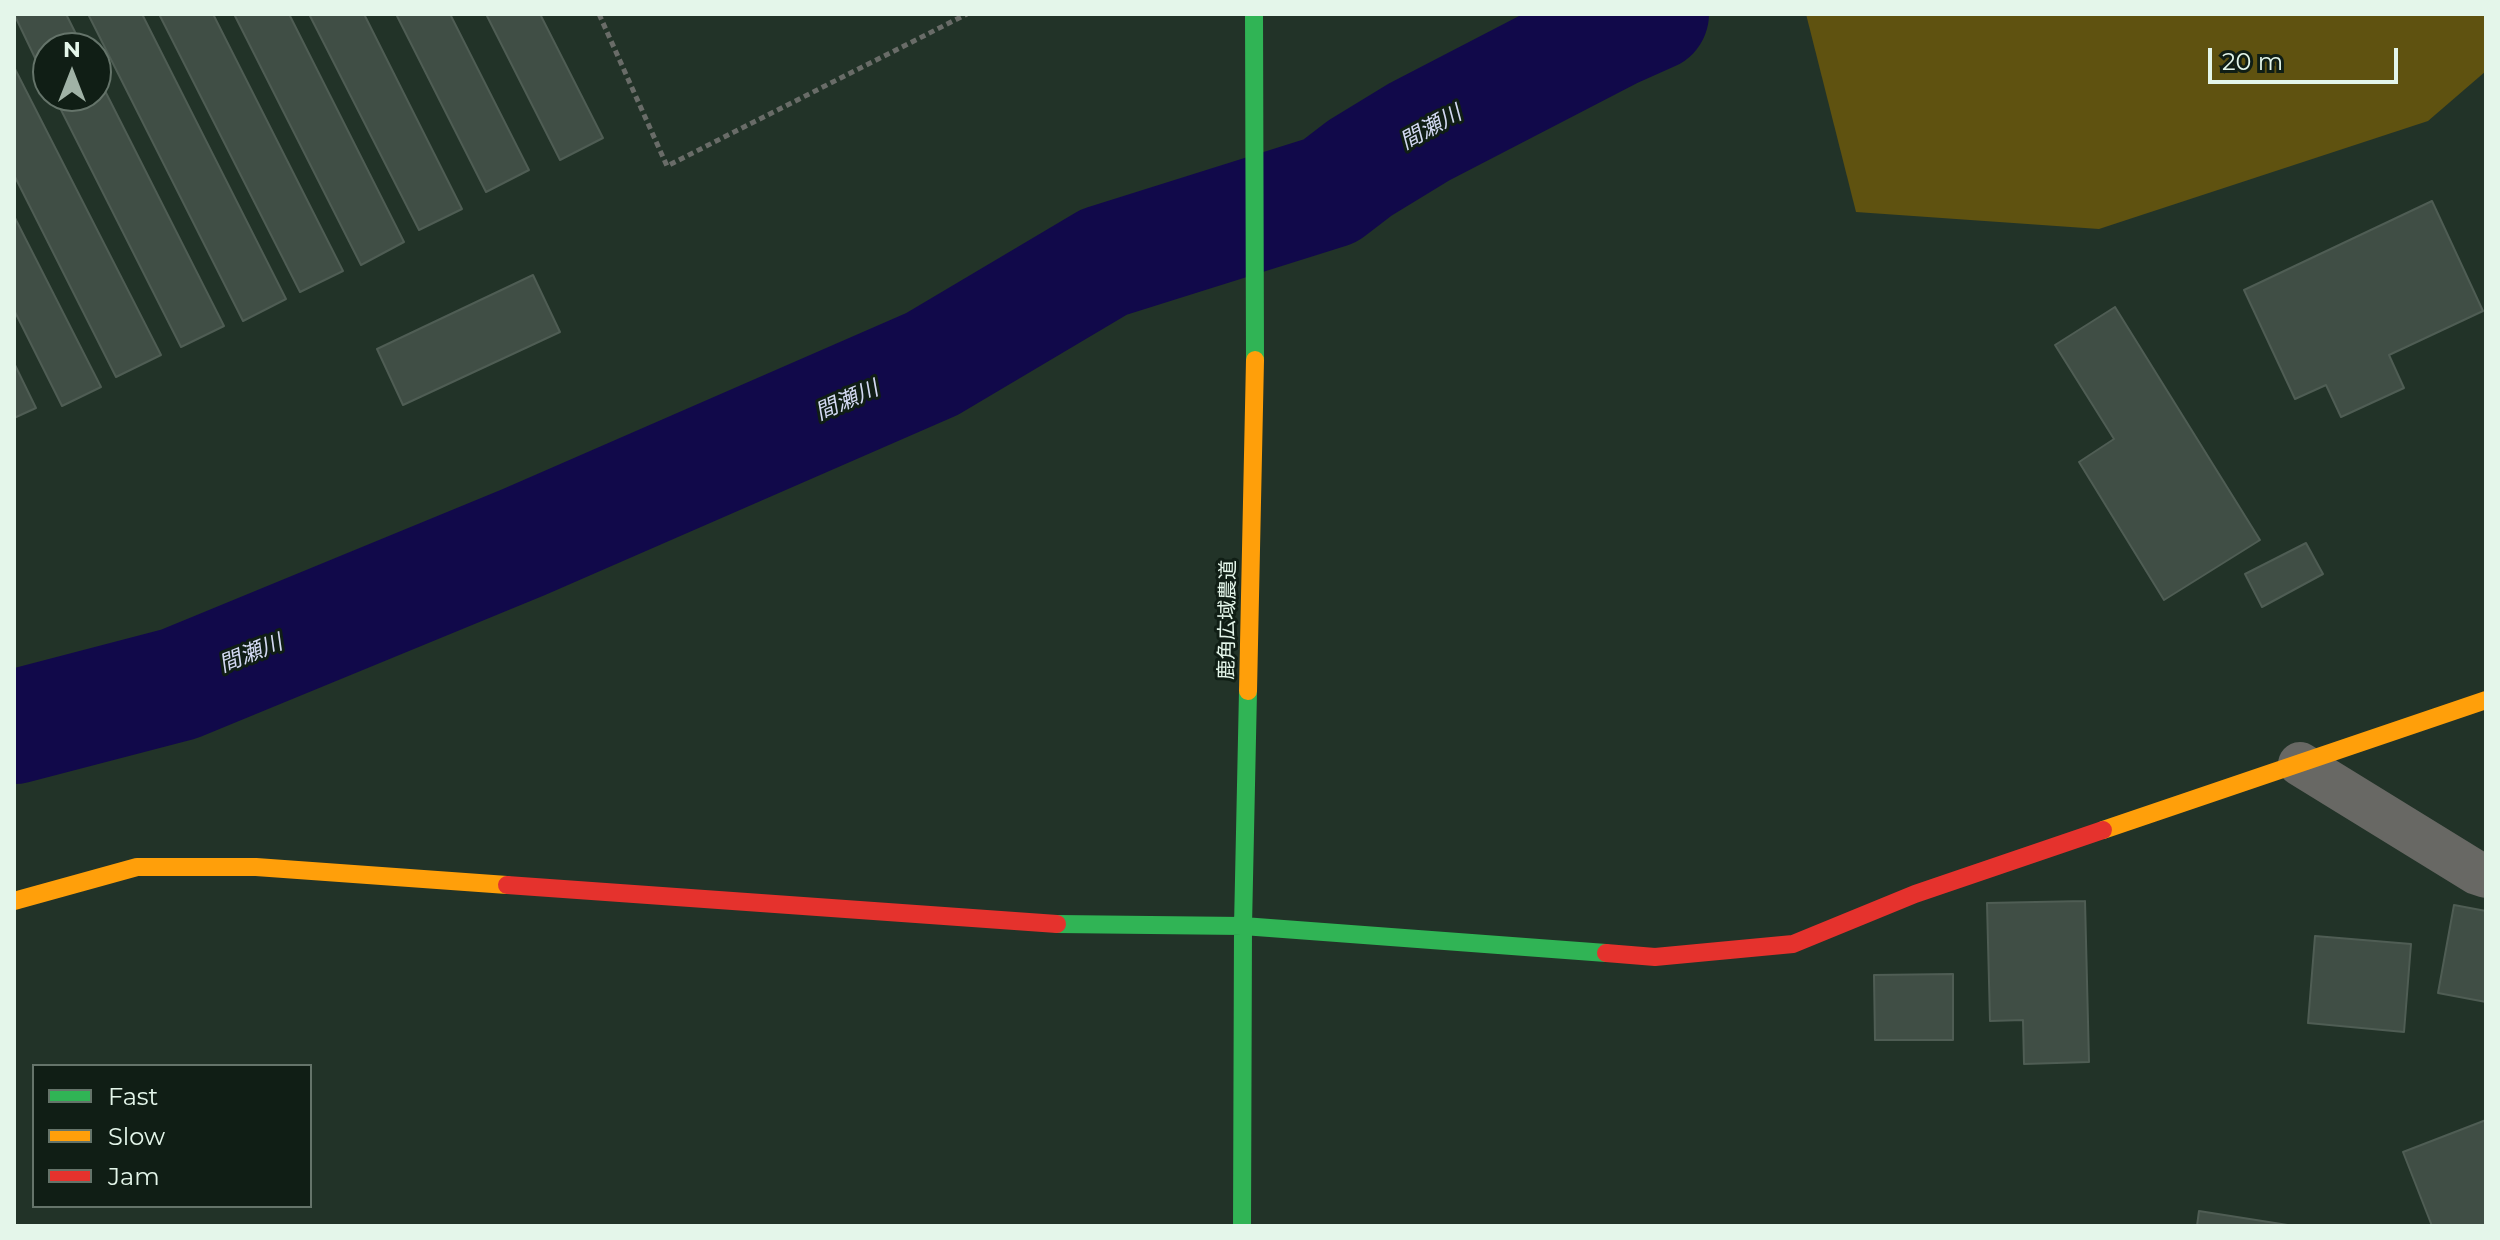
<!DOCTYPE html>
<meta charset="utf-8">
<style>
body{margin:0}
#map{position:relative;width:2500px;height:1240px;overflow:hidden;background:#223328;font-family:Montserrat,sans-serif}
canvas{display:block}
.frame{position:absolute;inset:0;border:16px solid #e4f6ea;pointer-events:none}
.legend{position:absolute;left:32px;top:1064px;width:280px;height:144px;box-sizing:border-box;background:#101e15;border:2px solid #65746a;margin:0;padding:10px 14px;list-style:none;font-size:24px;color:#e4f6ea}
.legend li{display:flex;align-items:center;gap:16px;height:40px}
.legend b{width:40px;border:2px solid #65746a}
.north{position:absolute;left:32px;top:32px;width:80px;height:80px;box-sizing:border-box;background:#101e15;border:2px solid #65746a;border-radius:50%;rotate:0deg;font-size:22px;font-weight:700;line-height:32px;text-align:center;color:#e4f6ea}
.north::after{content:'';display:block;margin:auto;width:28px;height:36px;background:#a0b2a6;clip-path:polygon(50% 0,100% 100%,50% 72%,0 100%)}
.scale{position:absolute;left:2208px;top:48px;width:190px;height:36px;box-sizing:border-box;border:4px solid #e4f6ea;border-top:0;padding-left:10px;font-size:24px;line-height:28px;white-space:nowrap;color:#e4f6ea;-webkit-text-stroke:6px #101e15;paint-order:stroke}
</style>
<div id="map">
<canvas width="2500" height="1240"></canvas>
<div class="frame"></div>
<ul class="legend">
<li><b style="height:10px;background:#30b455"></b>Fast</li>
<li><b style="height:10px;background:#ff9f0a"></b>Slow</li>
<li><b style="height:10px;background:#e5322d"></b>Jam</li>
</ul>
<div class="north">N</div>
<div class="scale">20 m</div>
</div>
<script>
const g = document.querySelector('canvas').getContext('2d');
g.lineJoin = 'round';
function paint(path, color) {
  g.fillStyle = color;
  g.fill(path, 'evenodd');
}
function shape(rows) {
  const path = new Path2D();
  for (const r of rows) {
    path.moveTo(r[0], r[1]);
    for (let i = 2; i < r.length; i += 2) path.lineTo(r[i], r[i + 1]);
  }
  return path;
}
function trace(path, color, width, dash) {
  g.strokeStyle = color;
  g.lineWidth = width;
  g.lineCap = dash ? 'butt' : 'round';
  g.setLineDash(dash || []);
  g.stroke(path);
}
function drawText(font, color, halo, rows, align = 'center') {
  g.font = font + ' Montserrat,"Noto Sans JP",sans-serif';
  g.lineWidth = 6;
  g.setLineDash([]);
  g.textBaseline = 'middle';
  g.strokeStyle = halo;
  g.fillStyle = color;
  for (const [text, x, y, turn = 0] of rows) {
    g.save();
    g.translate(x, y);
    g.rotate((+turn || 0) * Math.PI / 180);
    g.textAlign = isNaN(turn) ? turn : align;
    if (halo) g.strokeText(text, 0, 0);
    g.fillText(text, 0, 0);
    g.restore();
  }
}
const forest = shape([
 [1806,14,2486,14,2486,71,2428,121,2099,229,1856,212]
]);
const river = shape([
 [14,727,179,684,524,542,932,364,1104,262,1330,191,1360,168,1419,132,1614,31,1652,14]
]);
const building = shape([
 [14,14,66,14,83,48,48,48,48,85,14,14],
 [88,14,142,14,286,299,243,321,88,14],
 [159,14,213,14,343,271,300,292,159,14],
 [234,14,289,14,404,242,361,265,234,14],
 [309,14,364,14,462,209,419,230,309,14],
 [396,14,450,14,529,170,486,192,396,14],
 [486,14,540,14,603,138,560,160,486,14],
 [14,67,161,355,116,377,14,175,14,67],
 [96,73,224,326,181,347,54,96,96,96,96,73],
 [2432,201,2483,311,2389,355,2404,388,2341,417,2326,385,2295,399,2244,290,2432,201],
 [14,216,101,387,62,406,14,310,14,216],
 [533,275,560,332,403,405,377,349,533,275],
 [2115,307,2260,540,2164,600,2079,462,2114,439,2055,345,2115,307],
 [14,363,36,408,14,418,14,363],
 [2306,543,2323,574,2262,607,2245,574,2306,543],
 [2085,901,2089,1062,2024,1064,2023,1020,1990,1021,1987,903,2085,901],
 [2454,905,2486,911,2486,1002,2438,993,2454,905],
 [2315,936,2411,944,2404,1032,2308,1023,2315,936],
 [1953,974,1953,1040,1875,1040,1874,975,1953,974],
 [2486,1120,2486,1226,2432,1226,2403,1152,2486,1120],
 [2199,1211,2294,1226,2197,1226,2199,1211]
]);
const path = shape([
 [599,14,667,166,967,14]
]);
const street = shape([
 [2300,764,2477,873,2486,876]
]);
const fast = shape([
 [1254,14,1255,360],
 [1057,924,1243,926,1606,953],
 [1242,1226,1243,926,1248,691]
]);
const slow = shape([
 [1248,691,1255,360],
 [2103,830,2486,700],
 [14,901,137,867,256,867,507,885]
]);
const jam = shape([
 [507,885,1057,924],
 [1606,953,1655,957,1793,944,1915,894,2103,830]
]);
const streetNames = [
 ["鹿角広域農道",1228,620,-89]
];
const waterNames = [
 ["間瀬川",1431,128,-29],
 ["間瀬川",847,401,-24],
 ["間瀬川",251,654,-22]
];
paint(forest, '#5f5210');
trace(river, '#11094a', 114);
paint(building, '#404e45');
trace(building, '#4f5d54', 2);
trace(path, '#696c68', 5, [6, 4]);
trace(street, '#686864', 44);
trace(fast, '#30b455', 18);
trace(slow, '#ff9f0a', 18);
trace(jam, '#e5322d', 18);
drawText('20px', '#e4f6ea', '#101e15', streetNames);
drawText('italic 22px', '#d3d9f2', '#101e15', waterNames);
</script>
